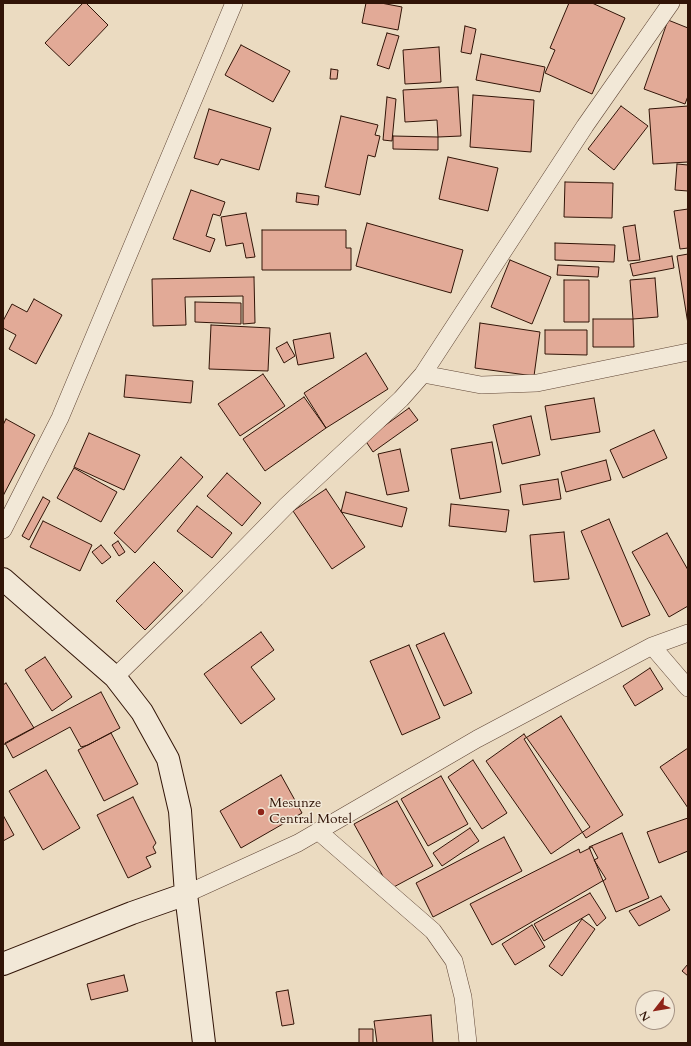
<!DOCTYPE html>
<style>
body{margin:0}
#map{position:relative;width:691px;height:1046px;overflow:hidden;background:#ebdbc1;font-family:Cardo,serif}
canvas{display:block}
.frame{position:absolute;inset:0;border:4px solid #311407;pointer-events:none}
.north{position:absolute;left:635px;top:990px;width:40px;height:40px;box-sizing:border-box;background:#f2e8d7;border:1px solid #a59384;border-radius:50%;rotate:239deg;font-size:11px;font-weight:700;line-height:16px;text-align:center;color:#311407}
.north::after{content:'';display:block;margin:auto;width:14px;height:18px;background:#8f2418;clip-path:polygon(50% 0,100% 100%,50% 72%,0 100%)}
</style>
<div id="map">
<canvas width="691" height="1046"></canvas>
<div class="frame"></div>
<div class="north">N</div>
</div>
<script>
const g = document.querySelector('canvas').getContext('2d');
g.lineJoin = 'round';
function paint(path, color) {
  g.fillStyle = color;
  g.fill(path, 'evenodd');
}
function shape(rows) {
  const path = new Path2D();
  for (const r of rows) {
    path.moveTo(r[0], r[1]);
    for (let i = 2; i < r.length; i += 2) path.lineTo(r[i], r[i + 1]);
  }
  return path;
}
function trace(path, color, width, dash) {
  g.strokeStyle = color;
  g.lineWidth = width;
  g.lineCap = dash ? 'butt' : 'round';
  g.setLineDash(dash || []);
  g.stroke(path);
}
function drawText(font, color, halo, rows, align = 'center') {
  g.font = font + ' Cardo,serif';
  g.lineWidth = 3;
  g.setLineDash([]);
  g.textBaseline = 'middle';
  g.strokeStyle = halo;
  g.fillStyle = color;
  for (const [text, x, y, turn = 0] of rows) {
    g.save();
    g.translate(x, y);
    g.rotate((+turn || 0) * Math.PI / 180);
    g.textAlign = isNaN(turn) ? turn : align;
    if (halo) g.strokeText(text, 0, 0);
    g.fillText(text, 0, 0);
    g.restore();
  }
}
const building = shape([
 [83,3,86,3,108,25,69,66,45,43,83,3],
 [366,3,381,3,402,7,398,30,362,23,366,3],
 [569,3,592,3,625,18,592,94,545,73,555,50,550,48,569,3],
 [668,20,688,28,688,96,685,104,644,89,668,20],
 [465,26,476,29,471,54,461,52,465,26],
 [387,33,399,36,389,69,377,65,387,33],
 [241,45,290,71,273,102,225,75,241,45],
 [439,47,441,82,405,84,403,50,439,47],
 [481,54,545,67,540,92,476,80,481,54],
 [331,69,338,70,337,79,330,79,331,69],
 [458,87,461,136,438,137,437,120,405,122,403,90,458,87],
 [473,95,534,100,531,152,470,147,473,95],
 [387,97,396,99,392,141,383,140,387,97],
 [621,106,648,126,614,170,588,149,621,106],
 [688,106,688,162,653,164,649,109,688,106],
 [209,109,271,128,259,170,221,159,218,165,194,158,209,109],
 [341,116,378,125,375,135,380,136,375,157,368,155,360,195,325,187,341,116],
 [393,136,438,137,438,150,393,149,393,136],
 [448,157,498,168,488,211,439,199,448,157],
 [677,164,688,165,688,191,675,190,677,164],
 [565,182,613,183,612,218,564,217,565,182],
 [191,190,225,202,220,216,213,214,206,236,215,239,210,252,173,239,191,190],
 [297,193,319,196,318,205,296,202,297,193],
 [688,209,688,248,680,249,674,211,688,209],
 [246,213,255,257,246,258,243,243,226,246,221,217,246,213],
 [367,223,463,250,451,293,356,266,367,223],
 [635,225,640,260,628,261,623,227,635,225],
 [262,230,346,230,346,248,351,248,351,270,262,270,262,230],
 [555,243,615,245,614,262,555,260,555,243],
 [688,254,688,324,677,256,688,254],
 [672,256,674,268,633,276,630,264,672,256],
 [510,260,551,277,532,324,491,307,510,260],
 [558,265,599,267,598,277,557,275,558,265],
 [254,277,255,323,243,324,243,296,185,297,186,325,153,326,152,279,254,277],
 [655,278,658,317,633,319,630,280,655,278],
 [564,280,589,280,589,322,564,322,564,280],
 [34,299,62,315,36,364,9,349,16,335,3,328,3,321,12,304,27,312,34,299],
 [195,302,241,303,241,324,195,322,195,302],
 [593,319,633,319,634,347,593,347,593,319],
 [480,323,540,332,534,376,475,368,480,323],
 [211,325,270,328,268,371,209,369,211,325],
 [545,330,587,330,587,355,545,354,545,330],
 [330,333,334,358,298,365,293,340,330,333],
 [287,342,295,356,284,363,276,348,287,342],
 [366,353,388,389,326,428,304,393,366,353],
 [263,374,285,406,240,436,218,404,263,374],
 [126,375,193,381,191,403,124,397,126,375],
 [304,397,326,428,265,471,243,439,304,397],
 [594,398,600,432,551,440,545,406,594,398],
 [409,408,418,420,373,452,365,440,409,408],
 [531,416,540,455,502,464,493,425,531,416],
 [6,419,35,435,3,496,3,425,6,419],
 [654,430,667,458,623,478,610,450,654,430],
 [89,433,140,455,124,490,74,467,89,433],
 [492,442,501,492,460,499,451,449,492,442],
 [400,449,409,491,387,495,378,454,400,449],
 [181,457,203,477,135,553,114,533,181,457],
 [606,460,611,480,566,492,561,472,606,460],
 [74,468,117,492,101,522,57,498,74,468],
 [227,473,261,503,242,526,207,496,227,473],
 [558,479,561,499,523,505,520,485,558,479],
 [326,489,365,547,332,569,293,511,326,489],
 [346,492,407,508,402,527,341,512,346,492],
 [43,497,50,501,29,540,22,536,43,497],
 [451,504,509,510,506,532,449,526,451,504],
 [197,506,232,533,212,558,177,531,197,506],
 [609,519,650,615,622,627,581,531,609,519],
 [43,521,92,545,80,571,30,547,43,521],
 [564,532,569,579,534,582,530,535,564,532],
 [667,533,688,570,688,606,669,617,632,552,667,533],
 [118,541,125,552,119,556,112,545,118,541],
 [101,545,111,557,102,564,92,552,101,545],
 [154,562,183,591,145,630,116,601,154,562],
 [261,632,274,650,251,667,275,699,241,724,204,674,261,632],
 [444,633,472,693,444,706,416,645,444,633],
 [409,645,440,718,402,735,370,661,409,645],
 [45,657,72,697,52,711,25,670,45,657],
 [650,668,663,689,635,706,623,686,650,668],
 [6,683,34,728,3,745,3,685,6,683],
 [101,692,120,728,88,745,81,747,70,727,13,758,5,743,101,692],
 [561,716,623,815,586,838,524,739,561,716],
 [111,733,138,784,104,801,78,750,111,733],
 [524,734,590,827,551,854,486,761,524,734],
 [688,748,688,808,660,767,688,748],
 [473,760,507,813,482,829,448,777,473,760],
 [46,770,80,828,43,850,9,791,46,770],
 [281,775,302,813,241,848,220,811,281,775],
 [441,776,468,824,428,846,401,799,441,776],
 [133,797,156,843,153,847,156,853,146,857,151,867,128,878,97,815,133,797],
 [397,801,433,866,390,889,354,824,397,801],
 [3,815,14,835,3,841,3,815],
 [688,818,688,851,659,863,647,832,688,818],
 [470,828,479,841,442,866,433,853,470,828],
 [622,833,649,898,616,912,589,847,622,833],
 [504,837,522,871,433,917,416,883,504,837],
 [592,847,598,858,594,860,606,879,492,945,470,904,579,849,580,853,592,847],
 [590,893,606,918,597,926,589,914,544,941,534,924,590,893],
 [661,896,670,910,639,926,629,911,661,896],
 [582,919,595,929,562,976,549,966,582,919],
 [532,925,545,947,515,965,502,944,532,925],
 [688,964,688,976,682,971,688,964],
 [124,975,128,991,91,1000,87,984,124,975],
 [288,990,294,1024,282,1026,276,992,288,990],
 [431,1015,433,1043,377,1043,374,1021,431,1015],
 [359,1029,373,1029,373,1043,359,1043,359,1029]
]);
const street = shape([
 [423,374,481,385,537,383,688,352],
 [3,530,60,418,234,3],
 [652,646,688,688],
 [115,677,196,598,287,505,401,399,423,374,585,126,671,3],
 [318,831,433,931,454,961,463,997,468,1043],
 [186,894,298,843,477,739,652,646,688,633]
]);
const secondary = shape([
 [3,579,115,677,142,712,168,759,180,811,186,894,204,1043],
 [3,964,132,913,186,894]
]);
const markers = [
 [261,812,4,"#8f2418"]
];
const poiNames = [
 ["Mesunze",269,804],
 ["Central Motel",269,820]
];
paint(building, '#e2aa97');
trace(building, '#311407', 1);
trace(street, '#604636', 18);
trace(secondary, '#311407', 24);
trace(street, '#f2e8d7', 17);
trace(secondary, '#f2e8d7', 22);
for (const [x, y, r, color] of markers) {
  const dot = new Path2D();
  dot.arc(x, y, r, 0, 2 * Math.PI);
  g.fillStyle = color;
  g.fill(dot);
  trace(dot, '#f2e8d7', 1.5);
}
drawText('14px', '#311407', '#f2e8d7', poiNames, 'left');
</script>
